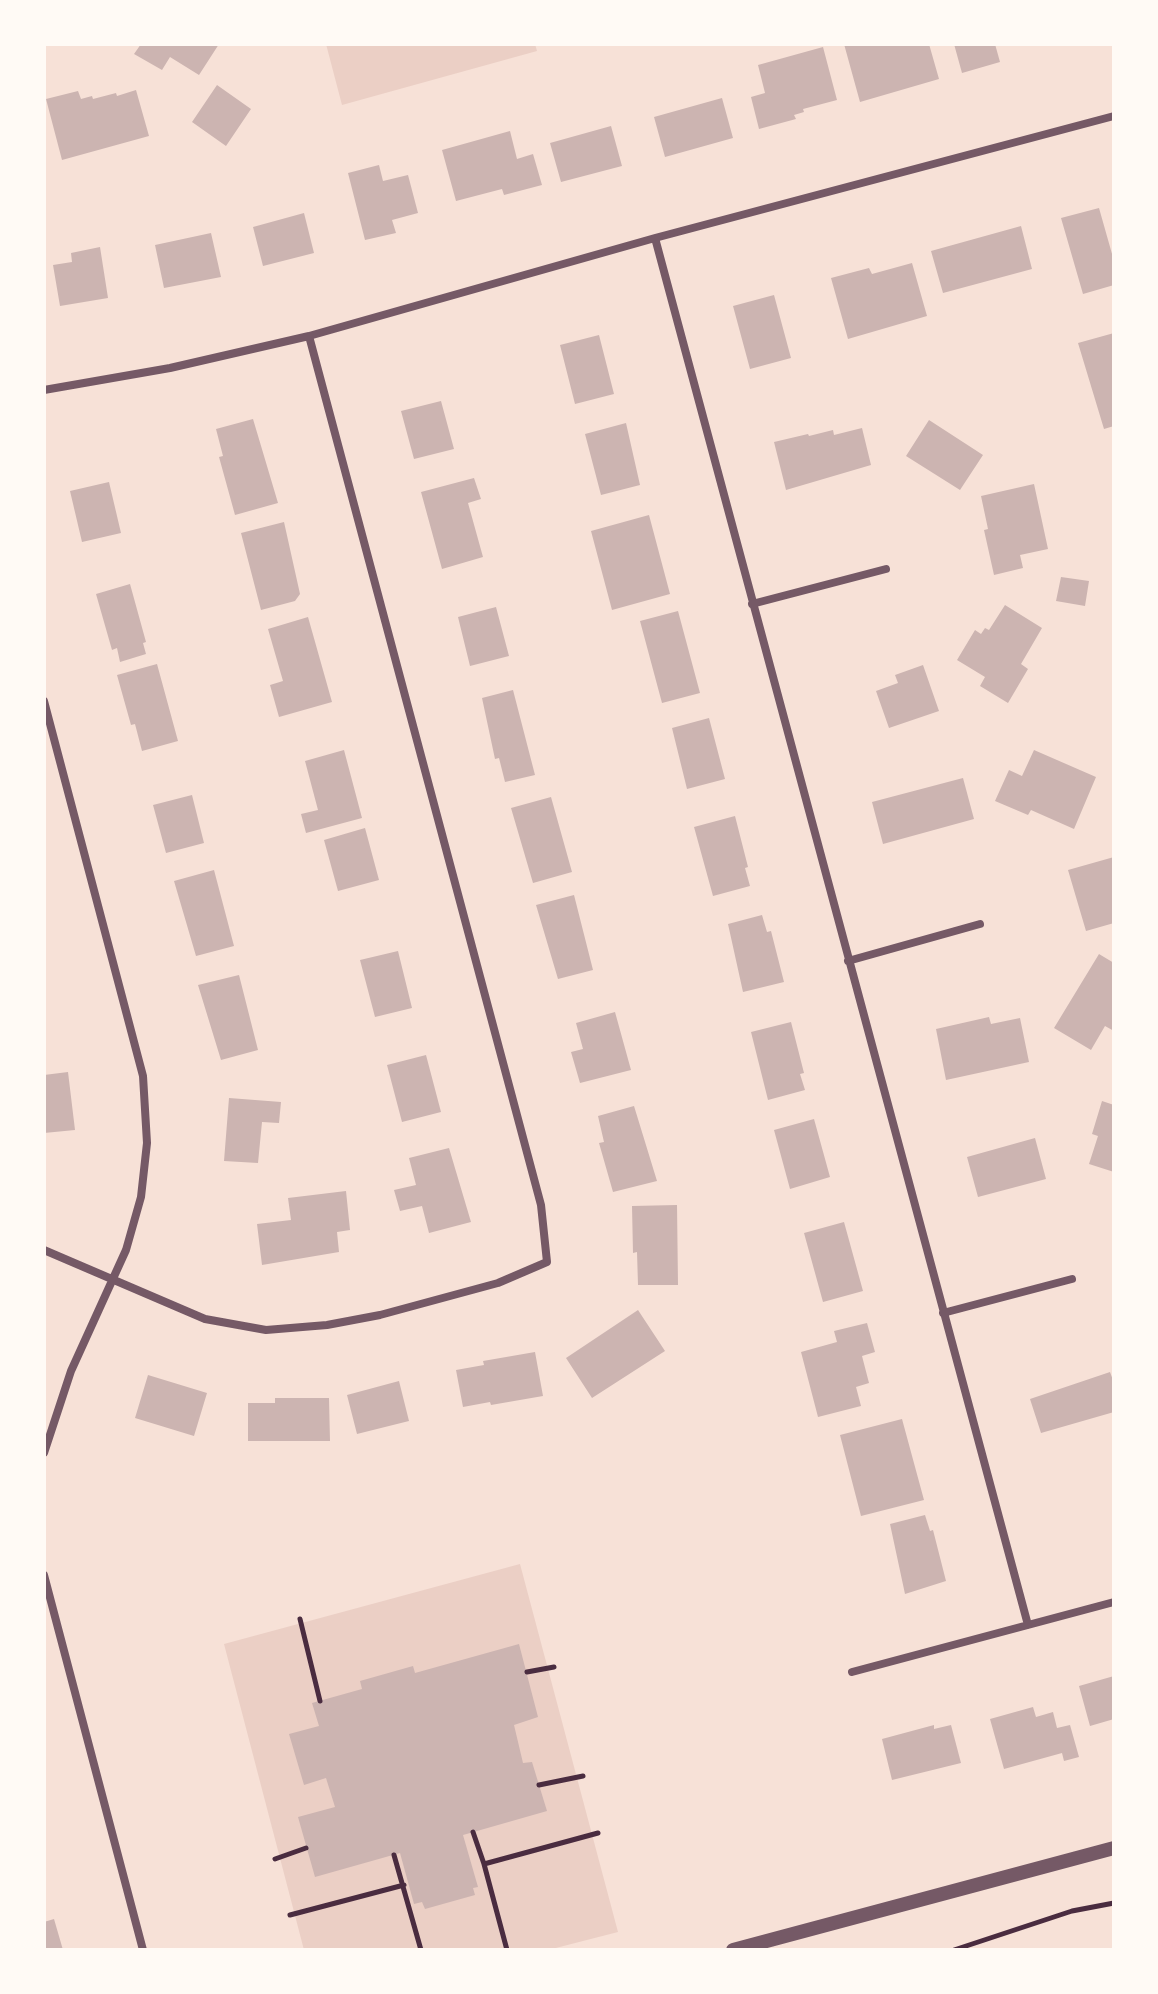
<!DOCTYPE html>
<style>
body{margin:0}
#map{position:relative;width:1158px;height:1994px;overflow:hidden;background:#f7e1d7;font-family:"Archivo Narrow",sans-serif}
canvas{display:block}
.frame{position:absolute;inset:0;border:46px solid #fffaf5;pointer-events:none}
</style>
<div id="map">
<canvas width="1158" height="1994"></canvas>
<div class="frame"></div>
</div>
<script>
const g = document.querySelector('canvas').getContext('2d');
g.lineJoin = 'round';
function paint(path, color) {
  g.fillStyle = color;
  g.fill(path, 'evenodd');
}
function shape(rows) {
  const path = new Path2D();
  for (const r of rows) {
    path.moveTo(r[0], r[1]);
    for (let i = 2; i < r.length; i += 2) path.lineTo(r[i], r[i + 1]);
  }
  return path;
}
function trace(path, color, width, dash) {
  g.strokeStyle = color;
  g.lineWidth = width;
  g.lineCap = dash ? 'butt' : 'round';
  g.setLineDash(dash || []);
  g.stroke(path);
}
const green = shape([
 [326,44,535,44,537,51,342,105],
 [520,1564,618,1932,548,1950,304,1950,224,1644]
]);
const building = shape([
 [141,44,219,44,199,75,170,57,162,70,134,54],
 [844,44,929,44,939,79,860,102],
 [954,44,995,44,1000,62,962,73],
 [823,47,837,100,803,109,804,112,794,115,796,119,759,129,751,97,765,93,758,65],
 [217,85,251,109,226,146,192,122],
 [136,90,149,136,62,160,46,99,78,91,81,99,92,96,93,99,116,93,117,96],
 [722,98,733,138,665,157,654,117],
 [611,126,622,166,561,182,550,143],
 [510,131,517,159,533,154,542,185,504,195,502,189,456,201,442,150],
 [379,165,383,181,408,175,418,213,392,220,396,233,365,240,348,173],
 [1099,208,1114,261,1114,285,1083,294,1061,218],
 [304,213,314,253,263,266,253,227],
 [1021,226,1032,269,943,293,931,251],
 [211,233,221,277,164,288,155,245],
 [100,247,108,298,60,306,53,265,72,262,71,253],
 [912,263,927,316,848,339,831,278,869,268,872,274],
 [774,295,791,358,750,369,733,306],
 [1114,333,1114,426,1104,429,1078,343],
 [599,335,614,394,575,404,560,345],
 [441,401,454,449,414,459,401,411],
 [253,419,278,503,235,515,219,457,223,456,216,429],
 [929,420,983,455,960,490,906,456],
 [626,423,640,485,601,495,585,434],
 [862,428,871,465,786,490,774,442,808,434,809,436,833,430,834,435],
 [474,478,481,499,468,503,483,557,442,569,421,492],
 [109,482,121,533,82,542,70,491],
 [1034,484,1048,549,1020,555,1023,568,994,575,984,530,988,529,981,496],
 [649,515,670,594,612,610,591,531],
 [284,522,300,594,295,601,261,610,241,533],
 [1061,577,1089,581,1085,606,1056,601],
 [130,584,146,642,143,643,146,654,120,662,117,648,112,650,96,594],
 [1005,605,1042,628,1021,664,1028,669,1008,703,980,686,985,677,957,660,975,630,981,634,985,628,989,630],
 [496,607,509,656,470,666,458,617],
 [678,611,700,693,662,703,640,621],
 [308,617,332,702,279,717,270,685,283,681,268,629],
 [157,664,178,741,142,751,135,724,131,725,117,675],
 [923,665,939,711,889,728,876,691,898,683,895,675],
 [513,690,535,775,505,782,499,758,495,759,482,698],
 [709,718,725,779,687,789,672,728],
 [344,750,362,818,306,833,301,814,318,810,305,761],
 [1034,750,1096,777,1074,829,1031,810,1028,815,995,801,1009,770,1022,776],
 [963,778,974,819,883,844,872,802],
 [192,795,204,843,166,853,153,805],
 [551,797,572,872,533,883,511,808],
 [735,816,748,867,745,868,750,886,713,896,694,827],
 [365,828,379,880,338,891,324,840],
 [1114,857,1114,923,1086,931,1068,870],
 [214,870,234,946,196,956,174,881],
 [574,895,593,970,558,979,536,905],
 [762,915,767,932,771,931,784,982,743,992,728,924],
 [398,951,412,1008,375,1017,360,960],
 [1099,954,1114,963,1114,1031,1105,1026,1091,1050,1054,1028],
 [239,975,258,1050,221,1060,198,985],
 [615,1012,631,1070,580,1083,571,1052,583,1049,576,1023],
 [989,1017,991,1024,1020,1018,1029,1062,946,1080,936,1029],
 [791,1022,804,1073,800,1074,805,1090,768,1100,751,1032],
 [426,1055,441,1112,402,1122,387,1065],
 [68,1072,75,1130,44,1133,44,1075],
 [229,1098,281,1102,279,1123,262,1122,258,1163,224,1161],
 [1102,1101,1114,1105,1114,1172,1089,1164,1098,1136,1092,1134],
 [634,1106,657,1181,613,1192,599,1143,604,1142,598,1116],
 [814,1119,830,1177,790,1189,774,1130],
 [1035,1138,1046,1179,978,1197,967,1157],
 [449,1148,471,1222,429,1233,422,1206,400,1211,394,1190,416,1185,409,1158],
 [346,1191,350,1230,337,1232,339,1252,262,1265,257,1224,291,1220,288,1198],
 [677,1205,678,1285,638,1285,637,1252,633,1253,632,1206],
 [844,1222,863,1291,823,1302,804,1233],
 [638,1310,665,1351,592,1398,566,1358],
 [867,1323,875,1352,862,1356,869,1383,856,1387,861,1406,818,1417,801,1352,837,1342,834,1331],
 [535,1352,543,1396,491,1405,490,1402,463,1407,456,1370,484,1365,483,1361],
 [1110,1372,1114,1383,1114,1412,1041,1433,1030,1399],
 [148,1375,207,1393,194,1436,135,1418],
 [399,1381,409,1421,357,1434,347,1395],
 [275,1398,329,1398,330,1441,248,1441,248,1403,275,1403],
 [902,1419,924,1500,861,1516,840,1435],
 [925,1515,930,1531,933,1530,946,1581,905,1594,890,1524],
 [519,1644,538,1717,514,1725,523,1763,532,1762,547,1811,463,1835,478,1887,473,1888,475,1895,425,1909,422,1902,414,1904,400,1853,315,1877,298,1817,335,1807,326,1778,304,1785,289,1734,319,1726,312,1703,362,1689,360,1681,413,1666,415,1673],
 [1114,1676,1114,1719,1090,1726,1079,1686],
 [1033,1707,1036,1717,1053,1712,1057,1728,1070,1725,1079,1757,1064,1761,1062,1753,1004,1769,990,1719],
 [934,1725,934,1729,951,1725,961,1763,892,1780,882,1739],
 [54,1919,63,1950,44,1950,44,1922]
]);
const path = shape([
 [300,1619,320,1701],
 [527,1672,554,1667],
 [539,1785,583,1776],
 [473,1832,484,1864,598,1833],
 [394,1855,421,1950],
 [275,1859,306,1848],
 [484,1864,507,1950],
 [290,1915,404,1885],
 [954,1950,1072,1911,1114,1903]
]);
const minor = shape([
 [655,238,1028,1625],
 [44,390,170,368,309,336,655,238,1114,116],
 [752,604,886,569],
 [44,701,143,1076,147,1143,141,1197,126,1250,71,1371,44,1453],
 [848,961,980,924],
 [44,1250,205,1319,266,1330,327,1325,380,1315,498,1283,547,1262,541,1205,309,336],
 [943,1313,1072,1279],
 [44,1575,143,1950],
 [852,1672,1114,1602]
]);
const tertiary = shape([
 [733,1950,1114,1848]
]);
paint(green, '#ebcfc5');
paint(building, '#ccb4b1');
trace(path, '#4a2c40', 5);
trace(minor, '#755966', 8);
trace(tertiary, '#755966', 14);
</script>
